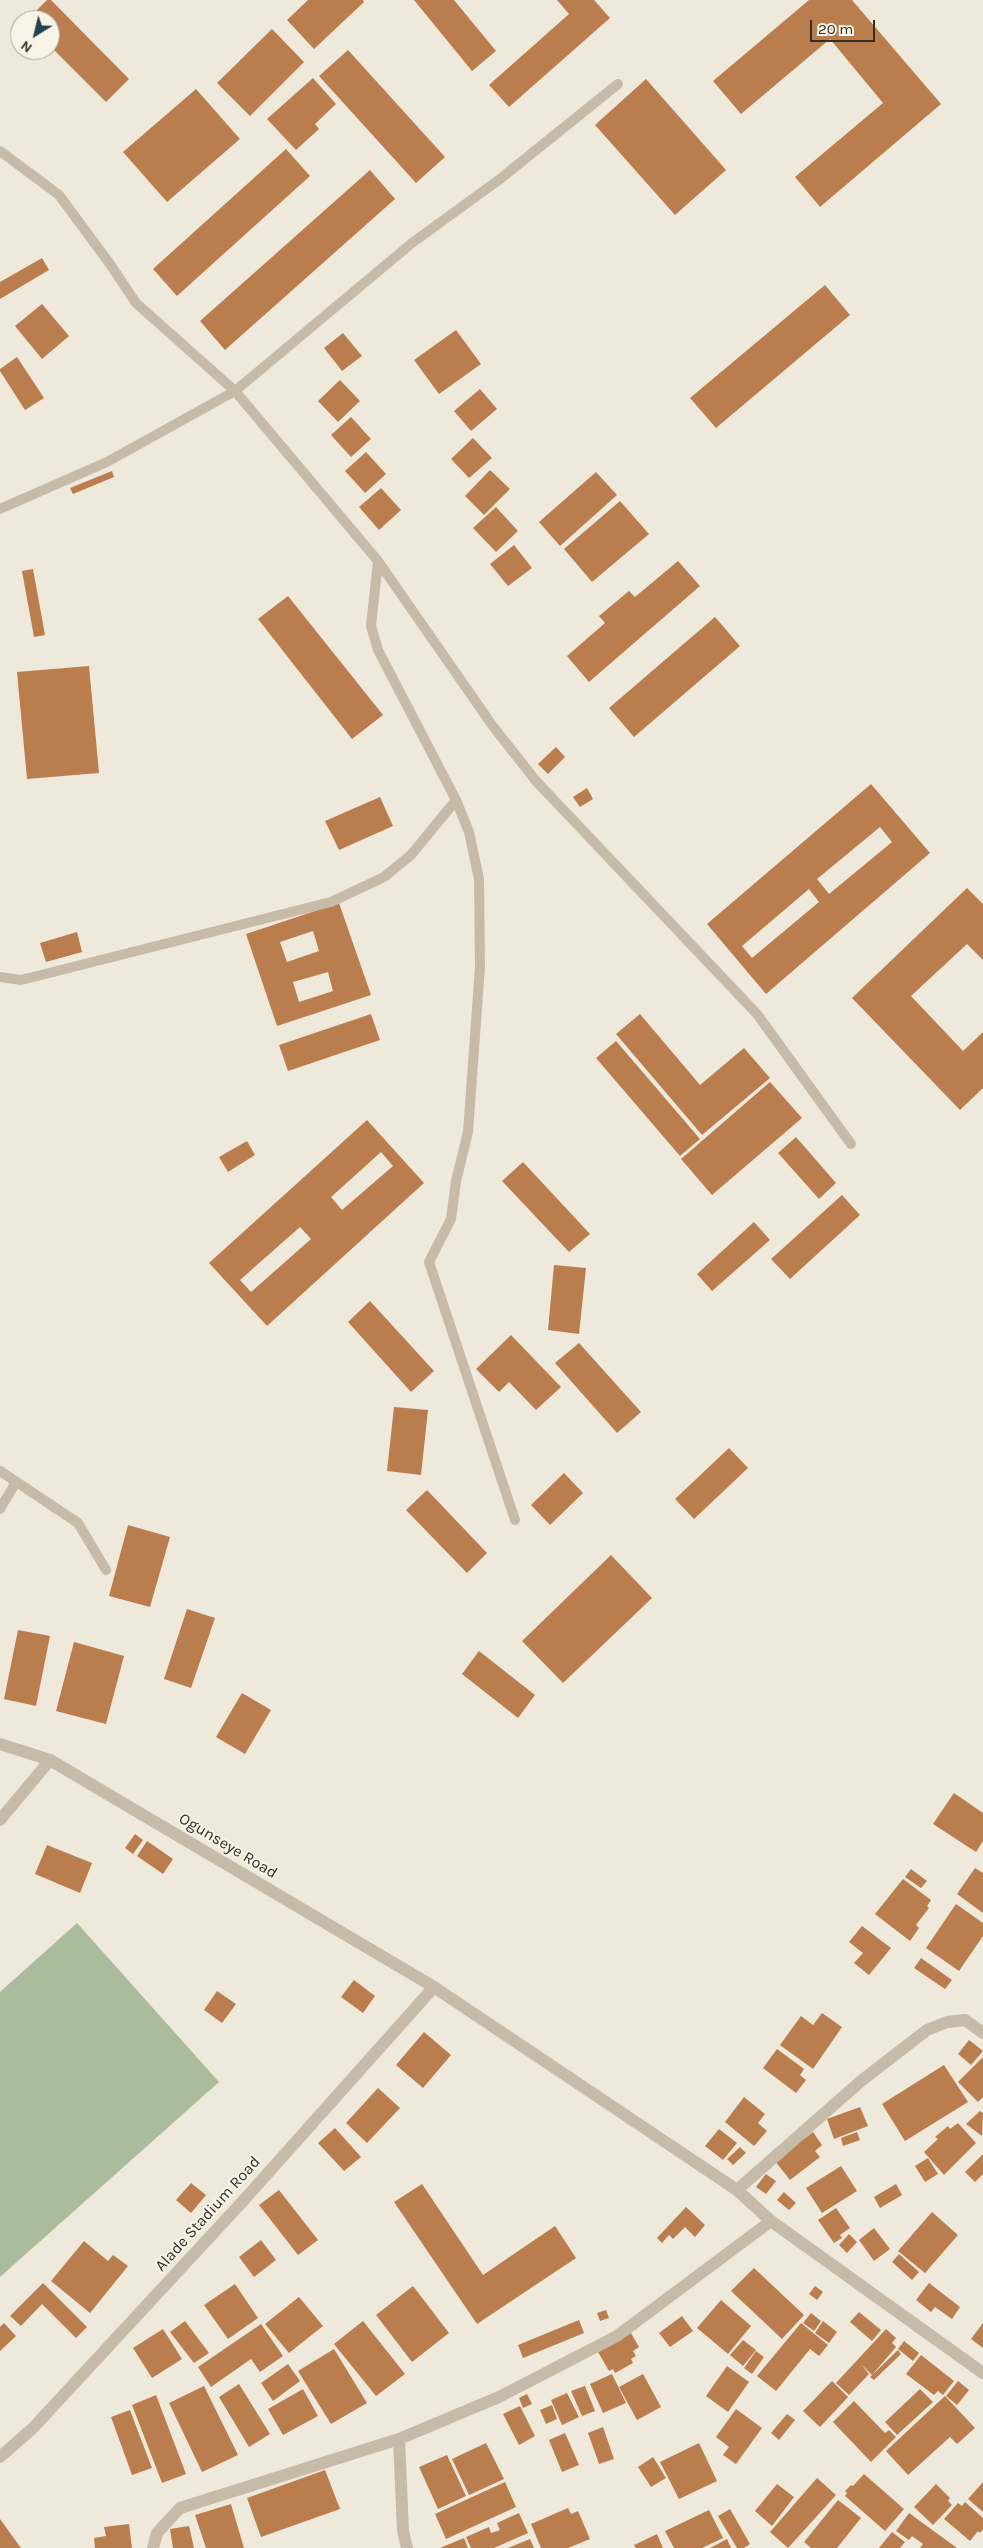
<!DOCTYPE html>
<style>
body{margin:0}
#map{position:relative;width:983px;height:2548px;overflow:hidden;background:#efe9db;font-family:Karla,sans-serif}
canvas{display:block}
.north{position:absolute;left:10px;top:10px;width:50px;height:50px;box-sizing:border-box;background:#f7f3e6;border:1px solid #a9a49a;border-radius:50%;rotate:216deg;font-size:14px;font-weight:700;line-height:20px;text-align:center;color:#332d27}
.north::after{content:'';display:block;margin:auto;width:18px;height:22px;background:#214450;clip-path:polygon(50% 0,100% 100%,50% 72%,0 100%)}
.scale{position:absolute;left:810px;top:20px;width:65px;height:22px;box-sizing:border-box;border:2px solid #332d27;border-top:0;padding-left:6px;font-size:15px;line-height:18px;white-space:nowrap;color:#332d27;-webkit-text-stroke:4px #f7f3e6;paint-order:stroke}
</style>
<div id="map">
<canvas width="983" height="2548"></canvas>
<div class="north">N</div>
<div class="scale">20 m</div>
</div>
<script>
const g = document.querySelector('canvas').getContext('2d');
g.lineJoin = 'round';
function paint(path, color) {
  g.fillStyle = color;
  g.fill(path, 'evenodd');
}
function shape(rows) {
  const path = new Path2D();
  for (const r of rows) {
    path.moveTo(r[0], r[1]);
    for (let i = 2; i < r.length; i += 2) path.lineTo(r[i], r[i + 1]);
  }
  return path;
}
function trace(path, color, width, dash) {
  g.strokeStyle = color;
  g.lineWidth = width;
  g.lineCap = dash ? 'butt' : 'round';
  g.setLineDash(dash || []);
  g.stroke(path);
}
function drawText(font, color, halo, rows, align = 'center') {
  g.font = font + ' Karla,sans-serif';
  g.lineWidth = 4;
  g.setLineDash([]);
  g.textBaseline = 'middle';
  g.strokeStyle = halo;
  g.fillStyle = color;
  for (const [text, x, y, turn = 0] of rows) {
    g.save();
    g.translate(x, y);
    g.rotate((+turn || 0) * Math.PI / 180);
    g.textAlign = isNaN(turn) ? turn : align;
    if (halo) g.strokeText(text, 0, 0);
    g.fillText(text, 0, 0);
    g.restore();
  }
}
const green = shape([
 [77,1923,219,2082,0,2277,0,1992]
]);
const building = shape([
 [47,0,51,0,129,79,106,102,50,46,50,20,27,20],
 [308,0,363,0,364,2,314,49,287,20],
 [414,0,454,0,496,51,472,71],
 [557,0,594,0,610,18,509,107,489,85,569,14],
 [809,0,852,0,941,104,820,207,795,177,883,103,830,39,741,114,713,81],
 [272,29,304,62,250,116,217,83],
 [348,50,445,157,416,183,319,76],
 [313,78,336,104,315,124,319,129,296,150,267,119],
 [646,79,726,170,675,215,595,125],
 [196,89,240,139,167,202,123,152],
 [286,149,310,176,177,296,153,269],
 [370,170,395,199,225,350,200,321],
 [42,258,49,270,0,299,0,282],
 [825,285,850,315,716,428,690,398],
 [42,304,69,336,42,359,15,326],
 [456,330,481,364,439,394,414,360],
 [343,333,362,356,342,371,324,348],
 [17,357,44,398,25,410,0,371,0,369],
 [340,380,360,401,338,422,318,401],
 [480,389,497,409,471,431,454,411],
 [351,417,371,439,351,457,331,435],
 [473,438,492,458,469,478,451,459],
 [366,452,386,474,365,493,345,471],
 [490,470,510,489,484,515,465,496],
 [112,471,114,477,73,494,70,488],
 [596,472,617,495,560,546,539,522],
 [381,488,401,510,379,530,359,507],
 [620,501,649,534,592,582,564,549],
 [496,507,518,531,496,552,473,528],
 [514,545,532,568,508,586,490,564],
 [678,561,700,586,589,682,567,656,605,623,599,616,629,591,635,597],
 [33,569,45,635,34,637,22,571],
 [288,596,383,715,352,739,258,619],
 [715,617,740,646,634,737,609,708],
 [89,666,99,773,27,779,17,672],
 [556,747,565,757,548,774,538,764],
 [871,784,930,853,766,994,707,924],
 [880,827,892,842,829,894,817,879],
 [809,889,819,902,752,958,742,946],
 [587,788,593,799,580,807,573,797],
 [380,797,393,826,339,850,325,821],
 [967,888,983,904,983,960,967,944,911,996,963,1051,983,1032,983,1088,960,1110,852,998],
 [339,903,371,995,277,1026,246,934],
 [313,931,319,951,287,962,280,942],
 [328,972,333,991,299,1002,293,982],
 [77,932,82,952,46,962,40,943],
 [371,1014,380,1040,288,1071,279,1045],
 [640,1014,700,1085,744,1048,770,1078,702,1135,616,1034],
 [616,1041,700,1139,680,1156,596,1058],
 [770,1082,802,1118,712,1195,681,1159],
 [367,1120,424,1183,267,1326,209,1263],
 [381,1152,393,1166,342,1210,331,1197],
 [300,1227,311,1239,251,1292,240,1280],
 [796,1137,836,1183,819,1199,778,1153],
 [247,1141,255,1155,228,1172,219,1157],
 [523,1162,590,1234,569,1252,502,1181],
 [842,1195,860,1215,790,1279,771,1259],
 [754,1222,770,1240,712,1291,697,1274],
 [554,1265,586,1268,579,1334,548,1330],
 [370,1301,434,1371,411,1392,348,1322],
 [511,1335,561,1387,536,1410,509,1382,499,1392,476,1369],
 [579,1343,641,1412,617,1433,555,1363],
 [394,1407,428,1410,421,1475,387,1471],
 [729,1448,748,1468,694,1519,675,1499],
 [564,1473,583,1493,550,1525,531,1505],
 [427,1490,487,1553,467,1573,406,1510],
 [128,1525,170,1537,150,1607,109,1596],
 [611,1555,652,1598,563,1683,522,1641],
 [187,1609,215,1618,191,1688,164,1679],
 [18,1630,50,1636,36,1706,4,1699],
 [74,1642,124,1656,106,1724,56,1711],
 [479,1651,535,1695,518,1718,462,1674],
 [242,1693,271,1710,245,1754,216,1737],
 [954,1793,983,1813,983,1841,976,1852,933,1824],
 [135,1834,143,1840,133,1854,125,1848],
 [147,1841,173,1859,163,1874,137,1856],
 [47,1845,92,1863,80,1893,35,1874],
 [975,1868,983,1873,983,1913,957,1894],
 [911,1869,927,1881,921,1888,905,1877],
 [903,1879,931,1900,927,1906,929,1908,916,1925,919,1928,910,1941,875,1914],
 [956,1904,983,1923,983,1936,959,1971,926,1948],
 [862,1926,891,1948,869,1975,854,1963,863,1953,849,1942],
 [921,1958,952,1980,945,1989,914,1968],
 [354,1980,375,1996,363,2013,341,1997],
 [217,1991,236,2004,222,2023,204,2010],
 [822,2013,842,2027,813,2069,780,2045,801,2016,813,2025],
 [424,2032,451,2055,423,2088,396,2065],
 [969,2040,983,2051,971,2065,958,2054],
 [777,2049,804,2069,800,2075,806,2080,796,2093,763,2068],
 [983,2057,983,2097,978,2102,958,2082],
 [944,2065,968,2102,905,2141,882,2104],
 [378,2088,400,2108,367,2143,346,2123],
 [744,2097,765,2114,758,2123,767,2131,754,2146,725,2122],
 [860,2107,868,2126,834,2139,827,2119],
 [980,2111,983,2113,982,2136,966,2124],
 [958,2123,976,2143,944,2175,924,2152,938,2139,935,2137,948,2126,950,2129],
 [335,2128,361,2157,344,2171,318,2143],
 [719,2129,737,2143,723,2160,705,2146],
 [813,2132,822,2145,815,2151,820,2157,790,2180,775,2161],
 [857,2132,860,2140,843,2146,841,2138],
 [740,2147,746,2153,733,2165,727,2159],
 [983,2154,983,2174,975,2182,965,2172],
 [928,2158,938,2174,925,2182,915,2166],
 [841,2166,857,2191,822,2213,806,2188],
 [766,2174,776,2181,766,2194,756,2187],
 [191,2183,206,2195,191,2213,176,2200],
 [422,2184,483,2275,555,2226,576,2258,477,2324,394,2202],
 [896,2184,902,2195,880,2208,874,2197],
 [279,2190,318,2240,298,2255,259,2205],
 [784,2192,796,2203,789,2210,777,2200],
 [686,2207,705,2225,695,2237,685,2227,673,2239,669,2235,662,2243,657,2238],
 [836,2208,850,2228,840,2235,842,2238,834,2243,818,2220],
 [932,2212,958,2235,925,2273,898,2251],
 [874,2228,890,2249,874,2261,859,2240],
 [849,2234,857,2242,847,2253,839,2245],
 [261,2240,276,2260,254,2277,239,2257],
 [84,2241,108,2261,113,2255,128,2266,90,2313,51,2281],
 [899,2254,919,2272,912,2280,892,2262],
 [754,2268,804,2315,782,2339,731,2291],
 [43,2283,87,2327,76,2338,42,2304,21,2326,10,2316],
 [929,2283,960,2307,952,2319,935,2307,931,2312,916,2300],
 [235,2284,258,2318,228,2339,204,2305],
 [413,2286,449,2333,412,2362,376,2315],
 [815,2286,823,2292,817,2300,809,2294],
 [299,2297,323,2326,289,2353,265,2324],
 [721,2300,751,2326,728,2354,697,2328],
 [606,2310,609,2318,600,2321,597,2313],
 [859,2312,881,2330,872,2341,850,2322],
 [811,2313,821,2321,814,2331,803,2323],
 [682,2316,693,2331,670,2347,659,2333],
 [579,2320,584,2333,523,2358,518,2345],
 [185,2321,209,2353,194,2363,170,2332],
 [363,2321,405,2374,376,2396,334,2344],
 [823,2321,837,2332,829,2343,815,2333],
 [4,2323,16,2336,0,2351,0,2327],
 [801,2323,828,2345,819,2356,810,2349,776,2391,757,2376],
 [983,2323,983,2348,971,2339],
 [261,2324,283,2356,260,2372,251,2359,211,2387,198,2367],
 [163,2329,182,2359,152,2378,133,2348],
 [886,2329,896,2338,892,2343,896,2347,872,2375,861,2364,869,2374,849,2395,836,2383],
 [631,2333,639,2347,633,2351,636,2356,631,2359,633,2363,615,2373,613,2369,609,2371,598,2352],
 [743,2340,756,2350,743,2366,730,2355],
 [904,2341,919,2353,913,2361,898,2349],
 [334,2349,367,2403,331,2424,298,2371],
 [898,2350,901,2354,874,2380,870,2377],
 [756,2351,764,2357,752,2374,744,2368],
 [921,2355,954,2381,943,2395,938,2391,934,2395,906,2374],
 [288,2364,300,2381,273,2401,261,2383],
 [727,2366,749,2382,728,2412,706,2396],
 [612,2374,626,2403,603,2413,590,2384],
 [643,2374,661,2407,637,2420,619,2387],
 [832,2381,848,2397,820,2427,803,2411],
 [958,2381,969,2390,957,2405,946,2396],
 [239,2384,270,2434,249,2447,219,2397],
 [204,2386,238,2455,202,2472,169,2403],
 [585,2386,595,2411,582,2416,571,2391],
 [303,2389,318,2416,283,2435,268,2409],
 [920,2389,933,2402,897,2435,885,2422],
 [567,2393,579,2417,562,2425,551,2400],
 [527,2394,532,2404,523,2408,519,2398],
 [156,2395,186,2474,162,2483,132,2405],
 [945,2396,975,2428,957,2444,950,2437,908,2475,886,2451],
 [854,2401,885,2433,889,2430,896,2437,871,2462,833,2422],
 [552,2405,557,2419,546,2424,540,2410],
 [520,2406,535,2436,519,2445,503,2414],
 [736,2409,762,2428,736,2464,723,2455,729,2447,716,2437],
 [130,2410,152,2468,132,2475,111,2417],
 [787,2414,795,2420,779,2440,771,2433],
 [603,2427,614,2459,599,2464,588,2433],
 [565,2433,579,2465,562,2472,549,2440],
 [486,2443,504,2479,469,2495,452,2459],
 [699,2443,717,2481,679,2499,660,2462],
 [447,2455,466,2496,438,2509,419,2467],
 [653,2457,666,2478,651,2487,638,2467],
 [325,2470,340,2509,261,2537,247,2498],
 [864,2474,904,2509,885,2531,845,2496,847,2493,845,2491,851,2485,853,2486],
 [817,2478,836,2495,788,2548,770,2532],
 [505,2482,516,2507,446,2539,435,2514],
 [983,2482,983,2512,968,2499],
 [777,2484,794,2497,772,2526,755,2511],
 [936,2484,950,2498,948,2501,952,2505,933,2525,914,2507],
 [838,2500,861,2518,837,2548,811,2548,804,2542],
 [965,2502,983,2518,983,2529,980,2533,978,2531,970,2541,944,2519,958,2503,962,2506],
 [231,2504,244,2548,206,2548,195,2515],
 [568,2508,571,2514,578,2511,590,2539,568,2548,541,2548,531,2524],
 [730,2509,750,2544,744,2548,737,2548,718,2516],
 [709,2510,723,2538,702,2548,674,2548,665,2531],
 [519,2513,528,2533,494,2548,471,2548,466,2537,489,2527,491,2533,500,2530,497,2523],
 [909,2513,957,2548,920,2548,923,2544,912,2536,909,2540,896,2531],
 [0,2519,21,2548,0,2548],
 [129,2524,132,2548,95,2548,94,2538,106,2536,104,2527],
 [189,2526,194,2548,173,2548,170,2529],
 [892,2532,905,2542,900,2548,879,2548],
 [657,2534,663,2548,636,2548,634,2545],
 [464,2538,468,2548,440,2548],
 [530,2539,534,2548,508,2548],
 [727,2539,731,2548,710,2548]
]);
const service = shape([
 [0,151,59,195,110,264,136,303,235,391,378,561,492,725,536,781,757,1014,851,1144],
 [0,509,107,462,235,391,412,243,500,179,618,84],
 [378,561,371,626,378,650,456,800,469,832,479,879,480,967,468,1132,456,1181,451,1219,429,1262,515,1520],
 [0,977,21,980,331,902,384,877,411,855,456,800],
 [0,1471,78,1523,106,1570],
 [0,1509,16,1482]
]);
const minor = shape([
 [0,1820,50,1760],
 [434,1987,737,2190,771,2221,983,2373],
 [737,2190,861,2081,927,2030,947,2022,965,2020,983,2033],
 [399,2439,403,2531,407,2548],
 [153,2548,157,2533,180,2508,399,2439,499,2397,617,2336,771,2221]
]);
const tertiary = shape([
 [0,1744,50,1760,434,1987,243,2201,33,2428,0,2457]
]);
const streetNames = [
 ["Ogunseye Road",228,1846,31],
 ["Alade Stadium Road",208,2214,-48]
];
paint(green, '#abbc9c');
paint(building, '#ba7d4e');
trace(service, '#c5bba8', 10);
trace(minor, '#c5bba8', 12);
trace(tertiary, '#c5bba8', 12);
drawText('16px', '#332d27', '#f7f3e6', streetNames);
</script>
